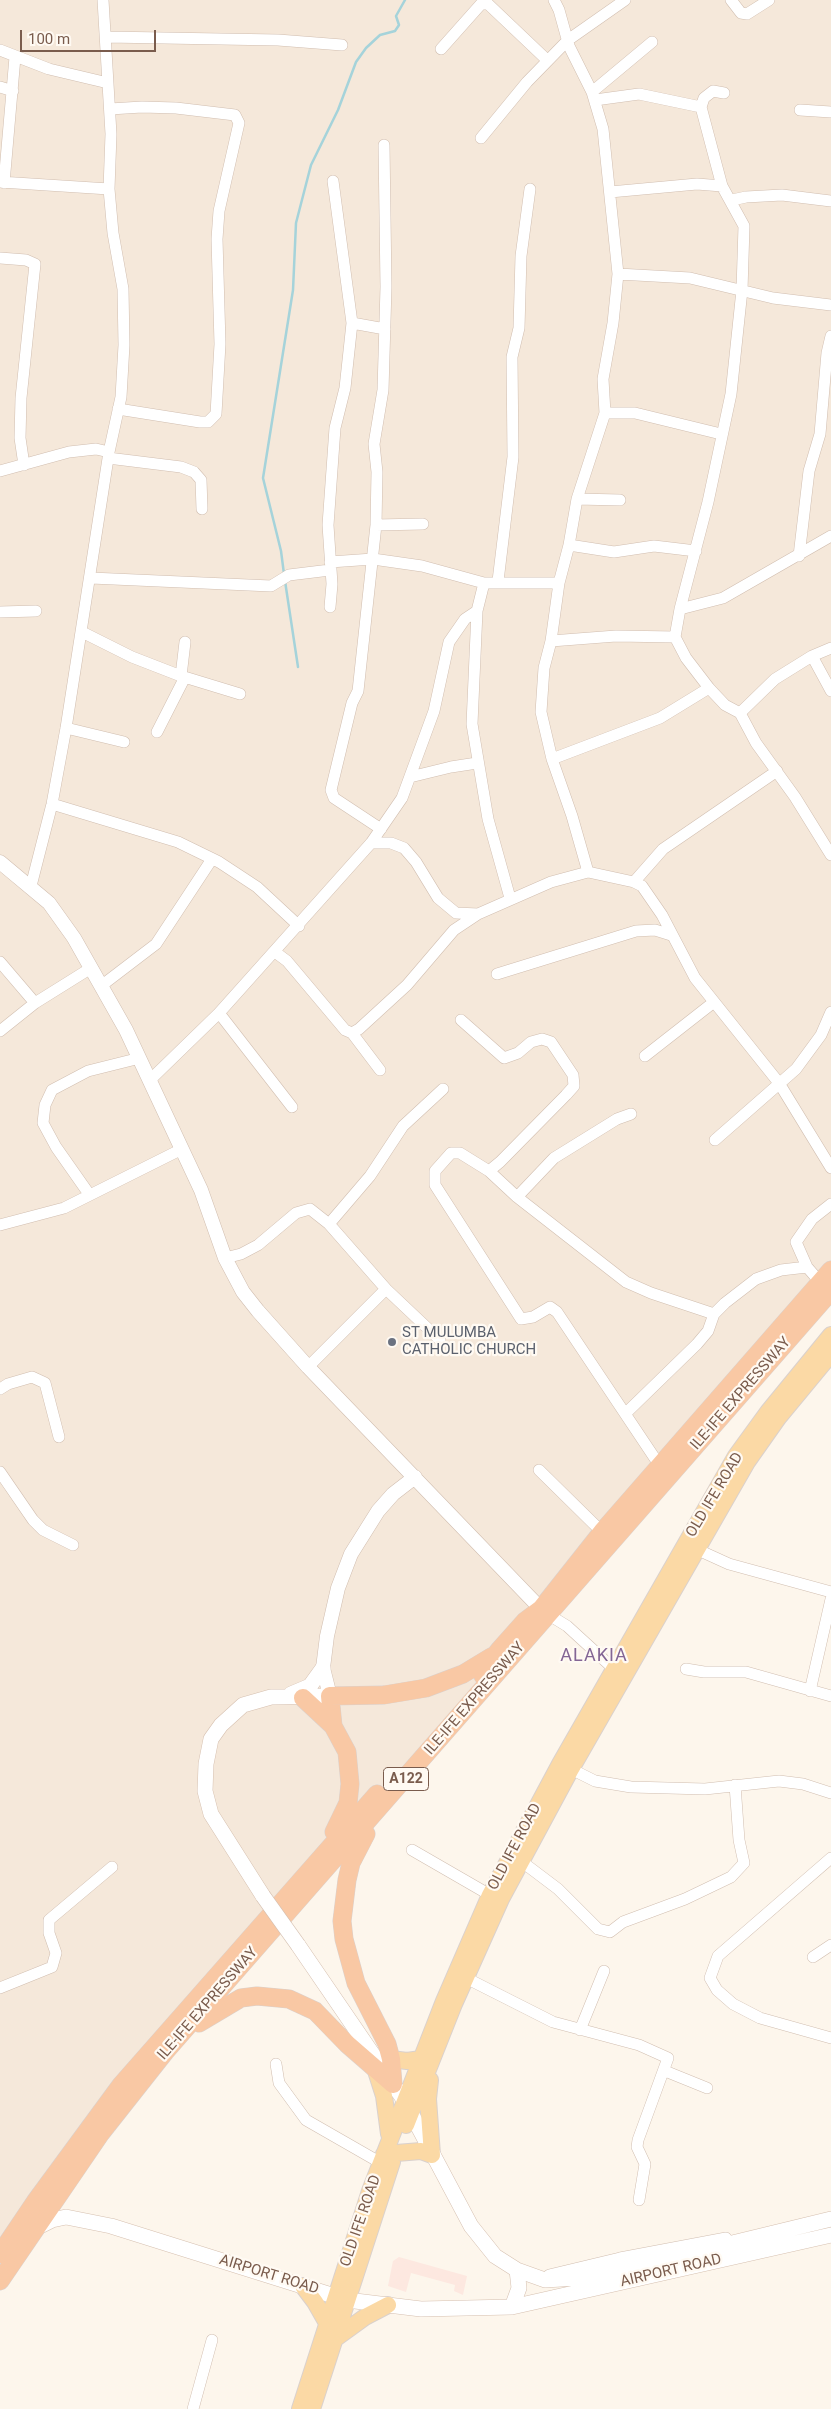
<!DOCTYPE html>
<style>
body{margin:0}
#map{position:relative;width:831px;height:2409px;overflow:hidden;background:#fdf6ec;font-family:Roboto,sans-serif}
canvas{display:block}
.scale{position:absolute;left:20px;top:30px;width:136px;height:22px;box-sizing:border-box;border:2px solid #7a5c4d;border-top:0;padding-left:6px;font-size:15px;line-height:18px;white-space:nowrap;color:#7a5c4d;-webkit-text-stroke:4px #fffaf3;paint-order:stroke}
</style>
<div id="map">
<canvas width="831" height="2409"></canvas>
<div class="scale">100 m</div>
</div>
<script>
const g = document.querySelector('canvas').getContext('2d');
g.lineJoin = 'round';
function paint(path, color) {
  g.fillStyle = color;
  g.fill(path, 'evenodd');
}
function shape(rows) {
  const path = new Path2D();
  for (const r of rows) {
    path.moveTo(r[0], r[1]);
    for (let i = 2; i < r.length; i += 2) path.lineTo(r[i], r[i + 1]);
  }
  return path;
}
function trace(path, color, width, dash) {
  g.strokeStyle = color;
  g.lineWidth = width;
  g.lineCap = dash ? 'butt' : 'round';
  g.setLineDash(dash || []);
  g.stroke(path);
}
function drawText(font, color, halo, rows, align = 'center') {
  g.font = font + ' Roboto,sans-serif';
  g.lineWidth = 4.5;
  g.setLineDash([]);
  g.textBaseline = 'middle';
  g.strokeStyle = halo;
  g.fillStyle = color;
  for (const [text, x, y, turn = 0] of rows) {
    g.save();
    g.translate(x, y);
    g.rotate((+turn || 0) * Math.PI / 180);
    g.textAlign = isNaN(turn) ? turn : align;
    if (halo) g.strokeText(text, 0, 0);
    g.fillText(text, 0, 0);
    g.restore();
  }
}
const residential = shape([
 [0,0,831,0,831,1284,258,1942,0,2273]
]);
const commercial = shape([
 [399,2257,467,2276,463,2295,454,2291,455,2285,411,2273,406,2292,388,2286,393,2261]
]);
const stream = shape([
 [284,574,281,551,263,478,293,290,296,223,311,165,338,110,356,62,366,48,380,35,395,31,399,25,396,16,405,0],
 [285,581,298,667]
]);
const minor = shape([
 [554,0,559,10,569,46,592,92,603,129,618,274,613,323,603,379,605,413,577,499,569,545,559,583,551,641,544,668,541,712,552,759,572,816,588,872,634,882,642,886,662,915,695,978,779,1083,831,1168],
 [731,0,741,13,747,14,769,0],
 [107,37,278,40,342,45],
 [441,49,481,4,488,4,547,60],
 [0,50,49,69,108,83],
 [0,87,13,91],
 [592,92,652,42],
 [595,100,639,94,701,107],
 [110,109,142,107,176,108,235,115,239,123,219,211,217,239,220,344,216,414,208,422,200,422,118,409],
 [800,110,831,112],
 [481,138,527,82,568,40,625,0],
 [0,182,109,189],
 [4,183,15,57],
 [722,186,701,107,704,98,713,91,724,93],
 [610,192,697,184,722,186,744,226,742,290,731,394,708,502,680,609,675,637,686,658,709,688,725,705,740,713,756,743,795,797,831,855],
 [732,200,746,197,782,195,831,201],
 [0,258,26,260,35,264,21,398,20,438,24,465],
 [618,274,690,278,773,298,831,305],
 [352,323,385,329],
 [605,413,635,413,721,434],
 [108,458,181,467,194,472,201,480,202,509],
 [0,471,69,452,96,449,109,452],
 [577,499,620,500],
 [376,525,423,524],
 [569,545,614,552,654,546,696,551],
 [799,556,809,471,820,434,827,353,831,336],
 [330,562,373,559,422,566,484,583,559,583],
 [91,578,271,586,289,575,330,570],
 [498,581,513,457,512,357,519,328,521,256,530,189],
 [484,583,477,611,472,724,488,819,510,898],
 [330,607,332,584,328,525,335,428,345,388,352,323,333,181],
 [680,609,723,598,831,536],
 [0,612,36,611],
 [82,632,132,657,181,676,240,694],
 [551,641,616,636,675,637],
 [812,656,831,691],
 [740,713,775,679,812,656,831,648],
 [66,728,124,742],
 [157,732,183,681,181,676,185,642],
 [552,759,660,718,709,688],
 [410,777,451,767,477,763],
 [52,804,178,842,219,862,257,887,299,926],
 [381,829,334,798,331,790,352,703,358,691,376,525,377,472,374,444,383,390,386,287,384,145],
 [371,843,391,843,404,848,416,862,438,898,456,913,478,914,551,882,588,872],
 [634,882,663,849,777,771],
 [31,886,52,804,66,728,109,452,121,397,124,345,123,289,113,233,109,189,111,134,103,0],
 [275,952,287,961,345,1030,352,1033,380,1070],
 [0,962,35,1003],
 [497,974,636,931,655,930,671,935],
 [101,986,156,944,212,859],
 [219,1013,292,1107],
 [461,1020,504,1058,518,1053,531,1042,542,1039,551,1042,573,1075,574,1086,566,1095,500,1162,489,1171],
 [0,1031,35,1003,91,968],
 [352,1033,359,1029,407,985,454,930,478,914],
 [645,1056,714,1002],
 [150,1080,219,1013,371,843,402,798,434,711,449,642,465,619,477,611],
 [715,1140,796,1069,821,1035,831,1012],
 [89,1194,56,1147,43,1123,45,1105,52,1090,88,1071,140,1058],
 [517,1197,554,1158,617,1119,631,1114],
 [329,1224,370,1176,403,1126,443,1089],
 [0,1225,64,1208,180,1150],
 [225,1258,241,1254,258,1245,296,1213,310,1209,329,1224,386,1289,440,1340],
 [820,1282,807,1267,796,1242,812,1219,831,1204],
 [308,1367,386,1289],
 [0,1389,8,1384,32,1377,45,1383,59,1437],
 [626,1413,697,1344,708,1331,714,1314,725,1303,756,1279,781,1270,807,1267],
 [660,1466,557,1312,550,1307,533,1317,521,1319,435,1185,435,1171,451,1153,460,1153,489,1171,517,1197,626,1282,651,1293,714,1314],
 [539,1470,602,1532],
 [0,1472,33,1520,43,1530,73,1545],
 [696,1549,729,1564,831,1592],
 [549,1615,567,1626,614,1669],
 [686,1669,704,1672,746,1672,831,1696],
 [810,1691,831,1599],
 [571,1769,595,1781,631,1787,705,1789,779,1781,803,1784,831,1793],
 [412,1850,490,1895],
 [831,1858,718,1956,710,1978,717,1990,733,2004,760,2018,831,2038],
 [521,1861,558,1889,598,1929,610,1932,623,1922,685,1899,731,1877,744,1863,739,1840,735,1785],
 [813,1957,831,1945],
 [466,1978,553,2022,639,2045,668,2058,638,2140,637,2147,645,2164,639,2200],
 [0,1988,52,1967,56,1953,49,1933,49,1920,112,1867],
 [580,2030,604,1971],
 [276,2064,279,2083,306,2120,381,2163],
 [665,2071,707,2088],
 [549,2275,620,2258,726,2238],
 [193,2409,212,2340]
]);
const tertiary = shape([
 [0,862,49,903,74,938,126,1030,201,1190,225,1258,243,1292,258,1311,308,1367,541,1609],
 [330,1696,323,1668,327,1636,338,1588,351,1554,378,1511,393,1494,415,1477]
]);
const secondary = shape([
 [291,1694,310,1686,323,1668],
 [263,1896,211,1814,205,1791,206,1764,211,1739,221,1725,243,1705,271,1697,330,1696],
 [298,1945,404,2100,471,2226,495,2256,517,2270,545,2280,578,2278,617,2271,831,2219],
 [34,2229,52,2220,66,2217,111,2226,347,2300,421,2309,512,2307,831,2235],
 [512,2307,519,2288,517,2270]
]);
const primary = shape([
 [391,2059,407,2061,421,2059],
 [376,2071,384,2096,389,2134],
 [406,2125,454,2004,501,1899,571,1769,747,1462,778,1418,831,1354],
 [384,2154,421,2151,432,2155,428,2099,430,2080],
 [303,2286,315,2302,327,2323],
 [336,2338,365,2317,388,2305],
 [300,2409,370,2191,444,2001,490,1895,560,1764,736,1456,768,1412,831,1335],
 [312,2409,392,2162]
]);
const trunk = shape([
 [483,1676,493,1664,496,1654,500,1649,525,1621,541,1609,602,1532,831,1270],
 [303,1698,333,1726,347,1752,350,1784,348,1803,334,1832],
 [333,1726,330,1696,384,1695,426,1688,463,1674,491,1657],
 [366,1834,351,1863,347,1880,342,1921,344,1939,356,1983,387,2044,391,2059,393,2084],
 [199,2023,241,1998,257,1996,289,1999,315,2011,347,2044,393,2084],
 [0,2254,35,2202,121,2085,377,1794],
 [0,2281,101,2133,165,2052,831,1291]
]);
const secondaryBridge = shape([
 [263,1896,298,1945]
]);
const markers = [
 [392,1342,5,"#6b7280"]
];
const shields = [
 [406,1779,45]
];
const shieldNames = [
 ["A122",406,1779]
];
const worshipNames = [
 ["ST MULUMBA",402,1333],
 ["CATHOLIC CHURCH",402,1350]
];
const streetNames = [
 ["ILE-IFE EXPRESSWAY",741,1394,-49],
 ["OLD IFE ROAD",715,1495,-59],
 ["ILE-IFE EXPRESSWAY",475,1699,-49],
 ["OLD IFE ROAD",515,1847,-62],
 ["ILE-IFE EXPRESSWAY",208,2004,-49],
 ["OLD IFE ROAD",361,2221,-71],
 ["AIRPORT ROAD",671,2271,-13],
 ["AIRPORT ROAD",269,2275,17]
];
const quarterNames = [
 ["ALAKIA",594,1656]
];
paint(residential, '#f5e8da');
paint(commercial, '#fde8e0');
trace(stream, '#a5d3da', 2.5);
trace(minor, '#d1beb0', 12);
trace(tertiary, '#d1beb0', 15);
trace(secondary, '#d6c0b0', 16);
trace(primary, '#dad1cd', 18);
trace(trunk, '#dad1cd', 19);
trace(minor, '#fff', 11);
trace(tertiary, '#fff', 14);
trace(secondary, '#fff', 15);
trace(primary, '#fbd9a5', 16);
trace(trunk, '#f9c8a4', 18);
trace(secondaryBridge, '#d6c0b0', 16, []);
trace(secondaryBridge, '#fff', 15);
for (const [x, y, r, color] of markers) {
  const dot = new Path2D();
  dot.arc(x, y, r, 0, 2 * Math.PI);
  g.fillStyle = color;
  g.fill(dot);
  trace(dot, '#fffaf3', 2);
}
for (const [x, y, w] of shields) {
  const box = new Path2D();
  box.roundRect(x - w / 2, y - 11.5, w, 23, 4);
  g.fillStyle = '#fffaf3';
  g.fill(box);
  trace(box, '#7a5c4d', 1);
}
drawText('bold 14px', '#7a5c4d', null, shieldNames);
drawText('15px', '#5b616d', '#fffaf3', worshipNames, 'left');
drawText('15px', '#7a5c4d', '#fffaf3', streetNames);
g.letterSpacing = '1px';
drawText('18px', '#846695', '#fffaf3', quarterNames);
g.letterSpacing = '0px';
</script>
